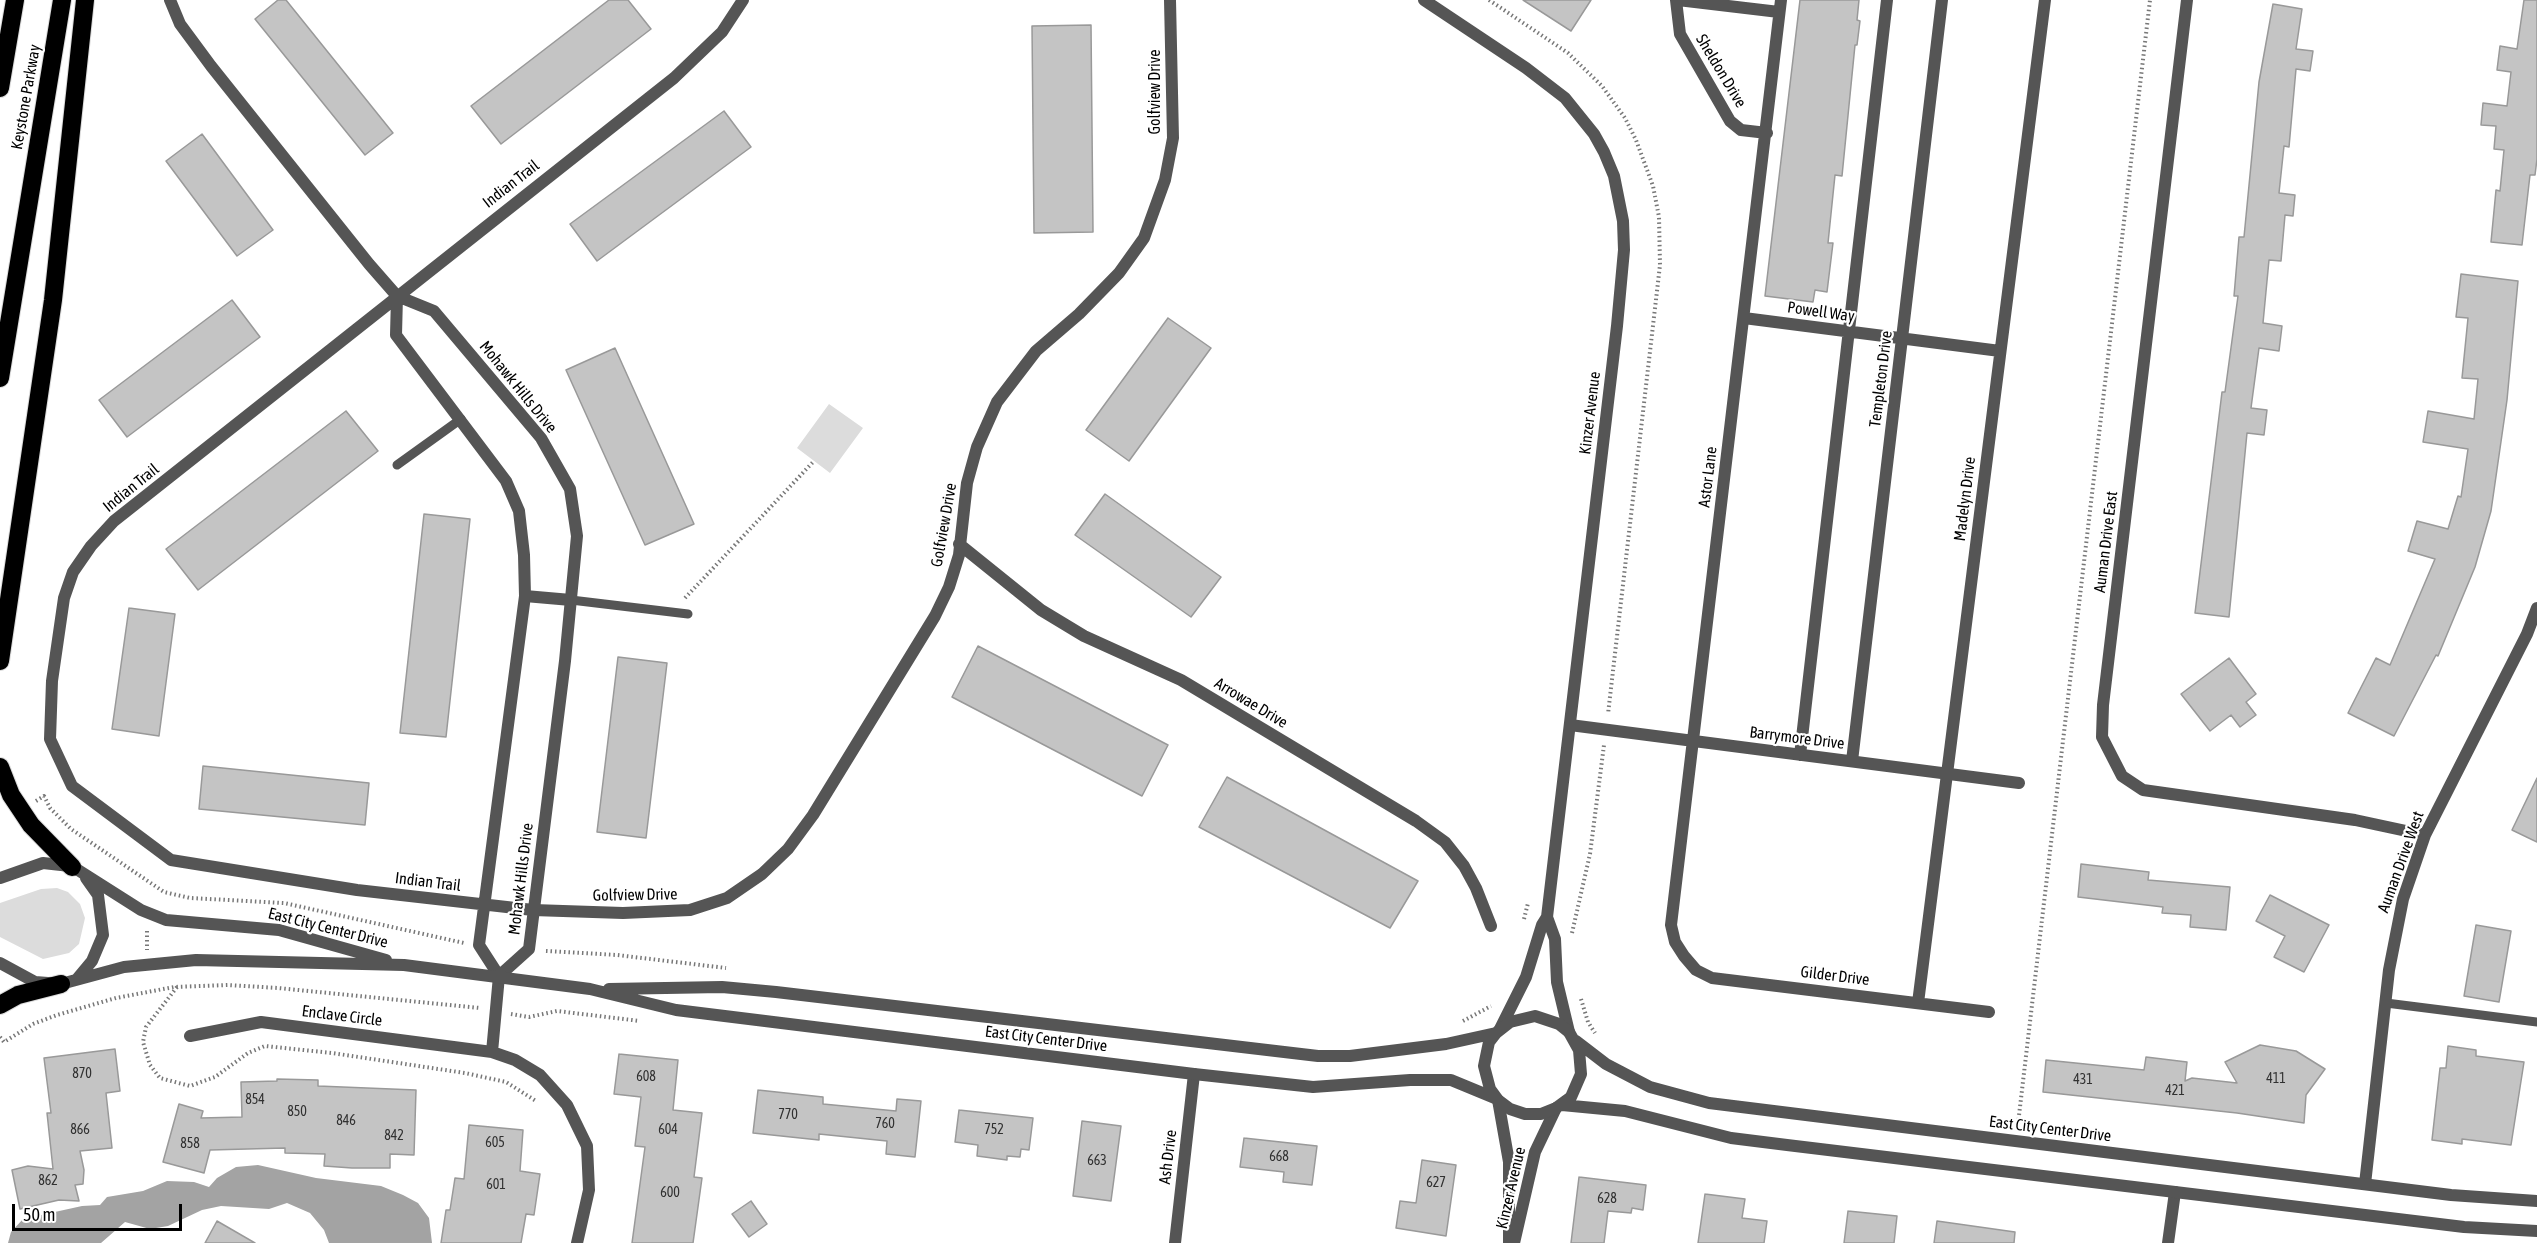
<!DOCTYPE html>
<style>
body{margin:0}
#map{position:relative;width:2537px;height:1243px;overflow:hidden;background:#fff;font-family:"Asap Condensed",sans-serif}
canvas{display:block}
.scale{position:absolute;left:12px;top:1204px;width:170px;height:27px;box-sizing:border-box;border:3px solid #000;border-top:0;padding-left:8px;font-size:18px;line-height:21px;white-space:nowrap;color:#000;-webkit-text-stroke:4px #fff;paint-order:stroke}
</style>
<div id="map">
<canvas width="2537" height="1243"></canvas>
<div class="scale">50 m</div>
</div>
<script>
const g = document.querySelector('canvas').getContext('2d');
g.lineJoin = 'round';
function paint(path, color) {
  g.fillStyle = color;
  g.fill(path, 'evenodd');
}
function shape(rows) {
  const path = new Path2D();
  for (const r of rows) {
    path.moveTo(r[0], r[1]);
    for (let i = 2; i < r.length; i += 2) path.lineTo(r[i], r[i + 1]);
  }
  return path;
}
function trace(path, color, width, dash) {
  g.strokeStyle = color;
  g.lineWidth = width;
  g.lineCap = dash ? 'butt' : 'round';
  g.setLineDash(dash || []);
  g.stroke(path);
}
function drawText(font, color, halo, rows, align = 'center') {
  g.font = font + ' "Asap Condensed",sans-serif';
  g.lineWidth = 4.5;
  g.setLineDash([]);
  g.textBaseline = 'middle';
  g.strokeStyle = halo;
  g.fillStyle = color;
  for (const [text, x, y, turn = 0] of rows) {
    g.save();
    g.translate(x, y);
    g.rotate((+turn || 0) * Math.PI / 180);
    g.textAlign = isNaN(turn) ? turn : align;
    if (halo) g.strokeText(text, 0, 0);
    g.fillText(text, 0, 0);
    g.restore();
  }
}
const green = shape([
 [829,404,863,428,830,473,797,448],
 [57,888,68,892,80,904,85,918,79,944,69,953,43,959,0,937,0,903,41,889]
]);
const water = shape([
 [258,1165,316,1178,381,1186,403,1195,418,1203,429,1218,432,1243,329,1243,324,1230,310,1213,287,1203,269,1209,221,1206,202,1210,168,1226,150,1229,125,1222,101,1243,8,1243,11,1232,23,1219,82,1206,100,1205,107,1197,143,1191,167,1181,194,1182,209,1187,217,1178,236,1167]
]);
const building = shape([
 [278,0,286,0,393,133,365,155,255,19,278,0],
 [609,0,628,0,651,29,501,144,471,106,609,0],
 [1523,0,1591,0,1571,31,1523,0],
 [1800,0,1859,0,1857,20,1860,21,1857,45,1855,45,1842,176,1835,175,1828,243,1833,243,1827,292,1815,290,1813,302,1765,296,1800,0],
 [2524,0,2537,0,2537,159,2535,175,2530,175,2522,245,2491,242,2496,190,2500,191,2504,150,2494,149,2496,126,2481,125,2483,103,2507,106,2511,72,2497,70,2500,46,2517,49,2524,0],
 [2273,4,2302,9,2296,49,2313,51,2310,71,2296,69,2289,147,2284,146,2279,193,2295,195,2293,216,2285,215,2281,261,2269,260,2263,323,2282,326,2279,351,2259,348,2251,408,2267,410,2264,435,2247,433,2229,617,2195,613,2222,392,2225,392,2238,296,2234,296,2239,237,2244,237,2259,82,2273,4],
 [1091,25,1093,232,1034,233,1032,26,1091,25],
 [724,111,751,147,597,261,570,224,724,111],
 [202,134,273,230,237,256,166,161,202,134],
 [2461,274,2518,281,2507,400,2491,511,2475,567,2438,656,2436,655,2394,736,2348,713,2376,658,2390,665,2435,559,2408,551,2417,521,2448,529,2458,496,2461,497,2468,449,2423,442,2428,411,2474,419,2478,379,2462,378,2468,318,2456,317,2461,274],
 [232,300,260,337,127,437,99,400,232,300],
 [1168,318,1211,348,1129,461,1086,430,1168,318],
 [615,348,694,524,645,545,566,370,615,348],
 [346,411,378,451,198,590,166,549,346,411],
 [1105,494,1221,577,1191,617,1075,535,1105,494],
 [424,514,470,519,446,737,400,733,424,514],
 [129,608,175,614,159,736,112,729,129,608],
 [978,646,1168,745,1142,796,952,697,978,646],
 [618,657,667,663,646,838,597,832,618,657],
 [2229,658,2256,694,2246,702,2256,715,2240,727,2231,715,2210,731,2181,694,2229,658],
 [203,766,369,783,365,825,199,809,203,766],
 [1227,777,1418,881,1390,928,1199,827,1227,777],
 [2537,778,2537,842,2512,830,2537,778],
 [2081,864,2149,872,2148,880,2230,887,2226,930,2190,927,2191,915,2162,913,2163,907,2078,897,2081,864],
 [2270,895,2329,925,2304,972,2274,957,2285,936,2256,921,2270,895],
 [2476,925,2511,931,2499,1002,2464,996,2476,925],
 [2260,1045,2296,1051,2325,1069,2306,1095,2304,1123,2237,1113,2043,1092,2046,1060,2144,1070,2146,1057,2187,1062,2185,1081,2192,1078,2237,1083,2225,1062,2260,1045],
 [2448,1046,2476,1050,2476,1056,2524,1062,2511,1145,2462,1139,2462,1144,2432,1140,2440,1068,2446,1068,2448,1046],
 [115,1049,120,1091,106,1093,112,1148,80,1151,84,1170,83,1184,75,1185,79,1201,59,1200,20,1209,12,1170,28,1166,53,1169,47,1113,51,1113,44,1058,115,1049],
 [619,1054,678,1060,673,1110,702,1113,694,1177,702,1178,693,1243,632,1243,645,1147,635,1146,641,1097,614,1094,619,1054],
 [277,1079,318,1080,318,1086,416,1090,414,1155,390,1154,390,1168,352,1168,324,1166,325,1154,285,1153,285,1148,210,1150,204,1173,163,1162,179,1104,203,1111,201,1118,242,1117,241,1082,277,1081,277,1079],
 [758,1090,823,1097,823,1104,896,1111,897,1099,921,1101,915,1157,886,1154,887,1141,819,1134,819,1140,753,1133,758,1090],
 [959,1110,1033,1118,1029,1150,1021,1149,1020,1157,1007,1156,1007,1160,977,1156,978,1145,955,1142,959,1110],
 [1082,1121,1121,1126,1111,1201,1073,1196,1082,1121],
 [469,1125,523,1130,520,1171,540,1174,534,1215,526,1214,521,1243,441,1243,446,1210,450,1210,455,1178,464,1179,469,1125],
 [1244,1138,1317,1146,1312,1185,1283,1182,1284,1172,1240,1167,1244,1138],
 [1422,1160,1456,1165,1446,1236,1396,1228,1400,1201,1416,1203,1422,1160],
 [1579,1177,1646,1185,1643,1210,1632,1208,1631,1213,1608,1211,1604,1243,1571,1243,1579,1177],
 [1705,1194,1745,1199,1742,1218,1767,1221,1764,1243,1698,1243,1705,1194],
 [751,1201,767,1224,749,1237,732,1214,751,1201],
 [1848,1211,1897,1216,1894,1243,1844,1243,1848,1211],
 [217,1221,255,1243,205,1243,217,1221],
 [1937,1221,2015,1232,2014,1243,1934,1243,1937,1221]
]);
const path = shape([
 [1489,0,1568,53,1602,86,1625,118,1636,140,1653,186,1659,217,1660,265,1608,714],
 [685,598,814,461],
 [36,801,44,796,50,808,71,829,164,892,190,898,284,903,464,943],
 [1524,919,1528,903],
 [147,931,147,950],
 [1572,933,1590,854,1604,745],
 [546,951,617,955,726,968],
 [177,987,146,1027,143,1042,150,1065,160,1078,190,1086,215,1077,248,1053,265,1046,332,1053,465,1073,506,1082,536,1101],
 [1581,999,1588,1022,1595,1033],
 [511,1014,529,1017,557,1011,640,1021],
 [1463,1021,1491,1006],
 [0,1037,4,1042,33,1024,57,1015,116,998,174,987,228,985,278,988,480,1008],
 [2018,1124,2150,0]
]);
const service = shape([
 [397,465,461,419],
 [571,600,688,614],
 [2386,1003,2537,1022]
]);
const minor = shape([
 [170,0,180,24,211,66,369,264,397,296,434,311,541,438,570,489,577,536,565,661,529,949,499,976],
 [743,0,722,32,674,78,114,521,91,546,73,572,64,598,52,681,50,739,72,786,171,860,357,890,533,910,623,913,690,910,727,898,762,874,788,849,813,815,935,616,949,587,959,555,967,483,977,447,997,402,1036,351,1079,314,1119,273,1144,238,1165,180,1173,138,1170,0],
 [1424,0,1526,68,1565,98,1594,134,1604,152,1614,176,1623,221,1624,250,1617,326,1547,917,1542,925,1526,977,1500,1029],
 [1676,0,1680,34,1730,121,1741,130,1767,133],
 [1678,0,1779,12],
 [1781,0,1671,925,1675,942,1684,956,1696,970,1712,978,1989,1012],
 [2187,0,2103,705,2102,737,2122,776,2143,790,2355,820,2425,835],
 [397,296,396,335,506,481,519,511,524,555,525,596,479,945,499,976],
 [1744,318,2000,351],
 [959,544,1041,610,1084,636,1181,680,1416,821,1445,842,1464,866,1476,888,1491,926],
 [525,596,571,600],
 [1570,725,2019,783],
 [1800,755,1887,0],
 [1852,761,1942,0],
 [1547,917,1555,939,1557,982,1569,1032],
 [1918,1003,2045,0],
 [190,1036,261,1022,492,1052,515,1060,540,1075,567,1105,587,1146,589,1190,577,1243],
 [492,1052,499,976],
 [1498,1100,1509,1162,1509,1243],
 [2365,1184,2389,970,2403,899,2425,835,2527,634,2537,608],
 [1175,1243,1194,1074],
 [1514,1243,1535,1152,1556,1108],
 [2168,1243,2175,1192]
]);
const tertiary = shape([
 [78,870,141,910,166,920,279,930,386,960],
 [0,878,43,863,70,866],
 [0,963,35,982,61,984,124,967,196,960,404,965,590,989,676,1010,1194,1074,1313,1087,1410,1080,1451,1080,1497,1099],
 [77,979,92,961,103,935,98,895,86,878],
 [609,989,722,987,776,992,1318,1056,1350,1056,1446,1044,1496,1033,1510,1022,1535,1016,1559,1024,1569,1032,1579,1050,1581,1074,1571,1097,1556,1108,1541,1114,1525,1114,1510,1109,1498,1100,1490,1089,1484,1066,1489,1042,1496,1033],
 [1576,1041,1606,1064,1650,1087,1709,1103,2451,1195,2537,1201],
 [1562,1105,1625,1111,1731,1138,1787,1145,2464,1227,2537,1231]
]);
const motorway = shape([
 [0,88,15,0],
 [0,378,62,0],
 [0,661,53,300,85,0],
 [0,767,11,795,31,825,72,867],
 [0,1005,18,995,61,984]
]);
const numberNames = [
 ["870",82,1074],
 ["608",646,1077],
 ["411",2276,1079],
 ["431",2083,1080],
 ["421",2175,1091],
 ["854",255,1100],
 ["850",297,1112],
 ["770",788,1115],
 ["846",346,1121],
 ["760",885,1124],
 ["866",80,1130],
 ["604",668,1130],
 ["752",994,1130],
 ["842",394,1136],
 ["605",495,1143],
 ["858",190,1144],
 ["668",1279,1157],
 ["663",1097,1161],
 ["862",48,1181],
 ["627",1436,1183],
 ["601",496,1185],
 ["600",670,1193],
 ["628",1607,1199]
];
const streetNames = [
 ["Sheldon Drive",1721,71,59],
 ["Golfview Drive",1155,92,-90],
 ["Keystone Parkway",26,97,-80],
 ["Indian Trail",511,184,-38],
 ["Powell Way",1821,312,8],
 ["Templeton Drive",1881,379,-83],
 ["Mohawk Hills Drive",518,387,51],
 ["Kinzer Avenue",1590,413,-83],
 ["Astor Lane",1708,477,-83],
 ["Indian Trail",131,488,-39],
 ["Madelyn Drive",1965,499,-83],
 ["Golfview Drive",944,525,-80],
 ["Auman Drive East",2106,542,-83],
 ["Arrowae Drive",1251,703,31],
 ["Barrymore Drive",1797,738,7],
 ["Auman Drive West",2401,862,-70],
 ["Mohawk Hills Drive",521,879,-83],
 ["Indian Trail",428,882,7],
 ["Golfview Drive",635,895,-1],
 ["East City Center Drive",328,928,14],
 ["Gilder Drive",1835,976,7],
 ["Enclave Circle",342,1016,7],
 ["East City Center Drive",1046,1039,7],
 ["East City Center Drive",2050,1129,7],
 ["Ash Drive",1168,1157,-83],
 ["Kinzer Avenue",1511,1188,-77]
];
paint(green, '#dcdcdc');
paint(water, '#a3a3a3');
paint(building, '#c4c4c4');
trace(building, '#999', 1.5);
trace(motorway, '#dbdbdb', 20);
trace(path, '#777', 4, [1.5, 3]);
trace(service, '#555', 9);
trace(minor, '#555', 12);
trace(tertiary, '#555', 12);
trace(motorway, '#000', 18);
drawText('14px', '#313131', null, numberNames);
drawText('16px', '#000', '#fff', streetNames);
</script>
